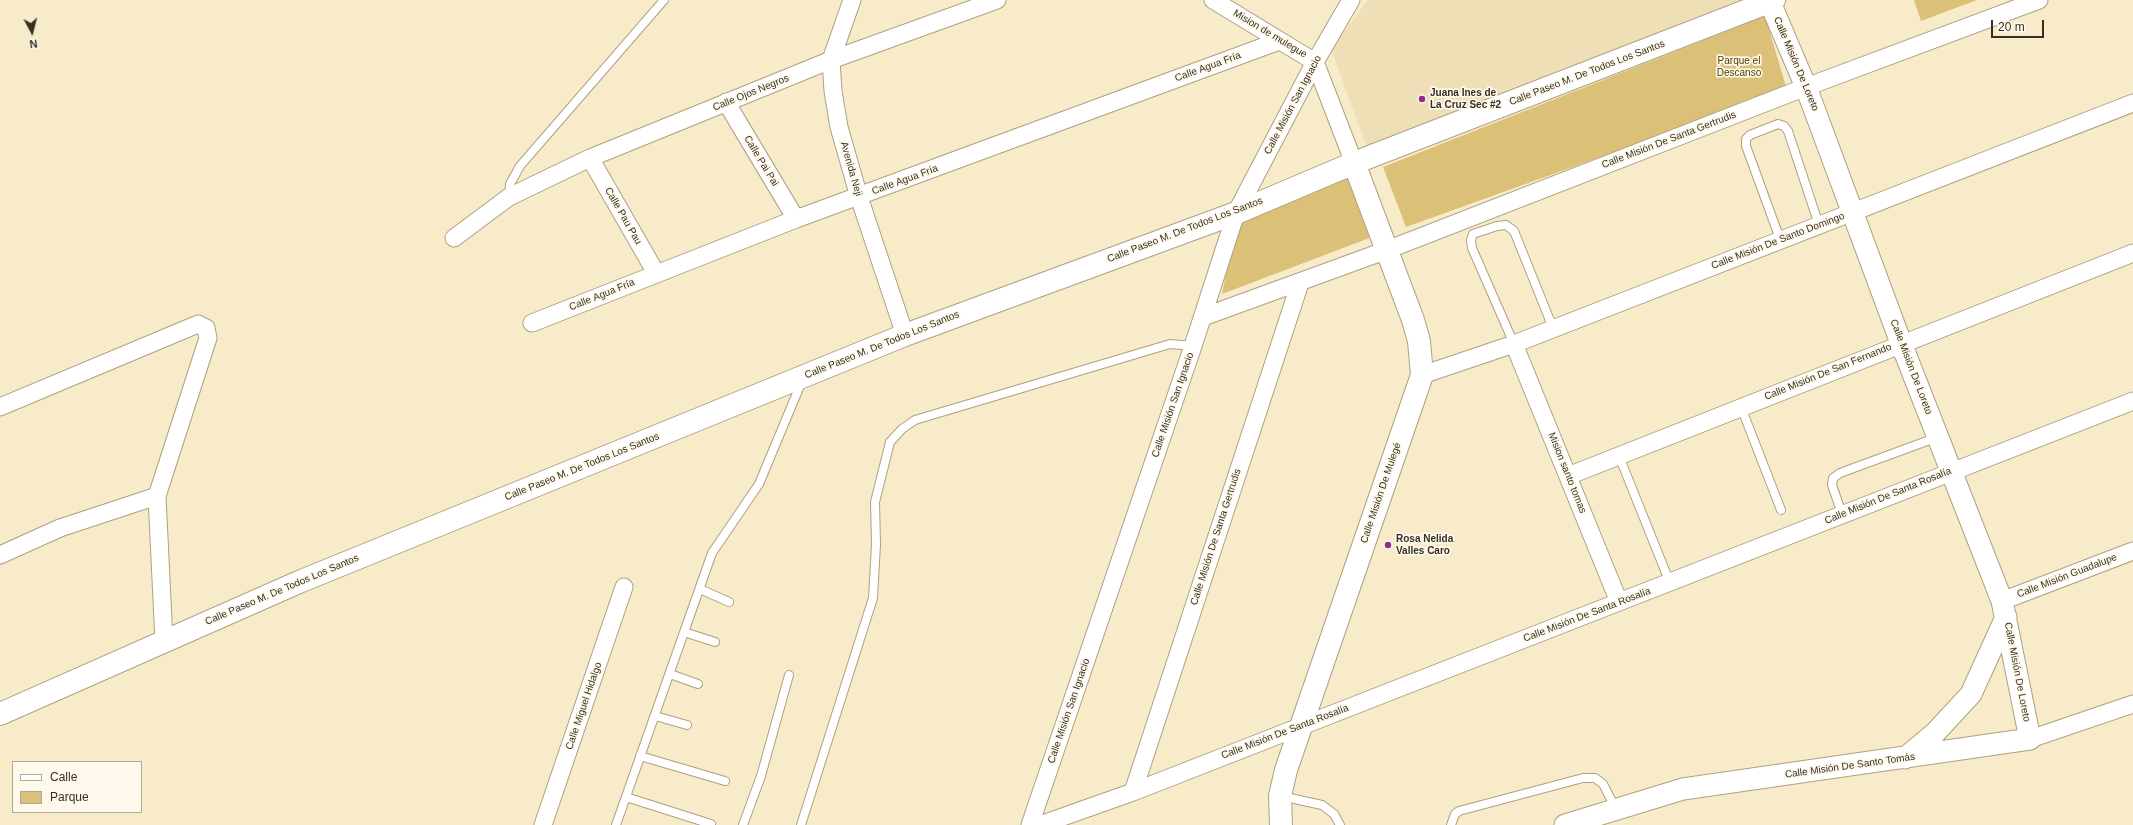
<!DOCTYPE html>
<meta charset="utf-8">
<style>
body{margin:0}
#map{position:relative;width:2133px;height:825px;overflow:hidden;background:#f7ebc9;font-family:Arial,sans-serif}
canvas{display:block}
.legend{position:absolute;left:12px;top:761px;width:130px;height:52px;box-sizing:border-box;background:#fef9eb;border:1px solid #aea99b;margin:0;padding:5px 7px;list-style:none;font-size:12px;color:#353023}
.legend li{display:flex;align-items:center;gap:8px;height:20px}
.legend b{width:20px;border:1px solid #aea99b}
.north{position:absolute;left:12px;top:12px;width:40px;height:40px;-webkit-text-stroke:3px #fef9eb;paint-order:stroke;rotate:173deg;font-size:11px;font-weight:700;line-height:16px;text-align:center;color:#353023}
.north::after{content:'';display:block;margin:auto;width:14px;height:18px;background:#353023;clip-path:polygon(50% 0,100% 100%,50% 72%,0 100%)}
.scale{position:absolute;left:1991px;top:20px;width:53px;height:18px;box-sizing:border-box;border:2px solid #353023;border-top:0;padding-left:5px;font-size:12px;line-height:14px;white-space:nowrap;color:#353023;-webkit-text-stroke:3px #fef9eb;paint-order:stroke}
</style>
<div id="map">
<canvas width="2133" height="825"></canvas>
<ul class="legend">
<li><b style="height:5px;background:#fff"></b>Calle</li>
<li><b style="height:11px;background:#dbc178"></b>Parque</li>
</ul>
<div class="north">N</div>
<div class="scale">20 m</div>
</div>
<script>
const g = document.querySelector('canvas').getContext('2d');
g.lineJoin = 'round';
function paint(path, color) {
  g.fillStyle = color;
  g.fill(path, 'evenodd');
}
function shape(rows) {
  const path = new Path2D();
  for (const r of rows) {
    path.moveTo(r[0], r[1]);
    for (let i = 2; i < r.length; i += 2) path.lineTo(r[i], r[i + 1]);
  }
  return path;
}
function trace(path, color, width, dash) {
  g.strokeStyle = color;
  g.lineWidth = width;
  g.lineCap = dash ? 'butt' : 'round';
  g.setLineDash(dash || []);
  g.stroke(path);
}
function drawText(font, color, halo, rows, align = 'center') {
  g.font = font + ' Arial,sans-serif';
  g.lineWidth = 3.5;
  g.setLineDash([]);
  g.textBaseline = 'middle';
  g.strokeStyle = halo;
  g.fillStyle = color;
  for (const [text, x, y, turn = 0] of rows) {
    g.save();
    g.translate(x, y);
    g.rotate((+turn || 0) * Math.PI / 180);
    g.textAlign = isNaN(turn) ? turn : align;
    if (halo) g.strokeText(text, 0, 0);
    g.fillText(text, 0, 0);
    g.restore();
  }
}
const built = shape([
 [1368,0,1748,0,1367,148,1331,49]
]);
const green = shape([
 [1914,0,1977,0,1921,21],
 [1765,16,1787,90,1406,227,1383,167],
 [1360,173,1380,234,1222,294,1236,223]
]);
const service = shape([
 [509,197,510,184,520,166,664,0],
 [1780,239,1746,146,1746,139,1750,135,1778,124,1784,126,1788,131,1819,225],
 [1514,344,1472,248,1471,240,1473,234,1497,226,1506,225,1514,231,1553,328],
 [1741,407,1781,510],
 [1619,456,1670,583],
 [1842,514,1832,485,1833,478,1840,473,1938,437],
 [700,589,729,602],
 [684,632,715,642],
 [670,674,698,684],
 [655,716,687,725],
 [640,756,725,781],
 [1281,796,1322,805,1334,814,1340,825],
 [626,797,711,824],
 [616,825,712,553,759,484,802,381],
 [743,825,761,776,789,675],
 [801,825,873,598,876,544,875,502,890,442,902,429,915,420,1170,344,1193,346],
 [1451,825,1455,814,1459,811,1583,778,1595,778,1603,784,1616,809]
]);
const minor = shape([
 [852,0,831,60,833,91,839,127,859,197,905,335],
 [1213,0,1315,62,1354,163],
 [726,102,796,219],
 [590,158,656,273],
 [454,238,509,197,590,158,831,60,997,0],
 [1203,317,1387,250,1806,87,2039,0],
 [532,323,796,219,1279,41],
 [1514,344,1619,602],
 [1422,375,1514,344,2133,103],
 [0,407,198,324,206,328,208,338,157,496,164,642],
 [1568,476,2133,253],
 [0,555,60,528,157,496],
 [2002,601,2133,551],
 [2030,739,2133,704],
 [1133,792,1300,283],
 [543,825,624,587],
 [1030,825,1193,346,1236,213,1315,62,1351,0],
 [1040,825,1133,792,2133,401]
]);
const tertiary = shape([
 [1905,758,1935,733,1971,694,2006,617],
 [1565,825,1683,789,2030,739,2002,601,1901,343,1806,87,1769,0]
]);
const secondary = shape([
 [0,714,299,582,905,335,1236,213,1354,163,1774,0],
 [1281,825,1280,796,1286,770,1422,375,1419,341,1413,320,1354,163]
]);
const markers = [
 [1422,99,4,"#912b91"],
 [1388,545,4,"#912b91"]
];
const streetNames = [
 ["Mision de mulegue",1270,34,31],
 ["Calle Misión De Loreto",1796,64,67],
 ["Calle Agua Fría",1208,67,-20],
 ["Calle Paseo M. De Todos Los Santos",1587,73,-21],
 ["Calle Ojos Negros",751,93,-22],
 ["Calle Misión San Ignacio",1293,105,-62],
 ["Calle Misión De Santa Gertrudis",1669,140,-21],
 ["Calle Pai Pai",761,161,59],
 ["Avenida Neji",851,169,74],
 ["Calle Agua Fría",905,180,-20],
 ["Calle Pau Pau",623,216,60],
 ["Calle Paseo M. De Todos Los Santos",1185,230,-21],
 ["Calle Misión De Santo Domingo",1778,241,-21],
 ["Calle Agua Fría",602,295,-22],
 ["Calle Paseo M. De Todos Los Santos",882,345,-22],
 ["Calle Misión De Loreto",1911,367,69],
 ["Calle Misión De San Fernando",1828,372,-22],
 ["Calle Misión San Ignacio",1173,405,-71],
 ["Calle Paseo M. De Todos Los Santos",582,467,-22],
 ["Mision santo tomas",1567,473,68],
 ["Calle Misión De Mulegé",1381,493,-71],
 ["Calle Misión De Santa Rosalía",1888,496,-22],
 ["Calle Misión De Santa Gertrudis",1216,537,-72],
 ["Calle Misión Guadalupe",2067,576,-21],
 ["Calle Paseo M. De Todos Los Santos",282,590,-23],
 ["Calle Misión De Santa Rosalía",1587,615,-21],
 ["Calle Misión De Loreto",2017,672,79],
 ["Calle Miguel Hidalgo",584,706,-71],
 ["Calle Misión San Ignacio",1069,711,-71],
 ["Calle Misión De Santa Rosalía",1285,732,-21],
 ["Calle Misión De Santo Tomás",1850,766,-8]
];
const parkNames = [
 ["Parque el",1739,61],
 ["Descanso",1739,73]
];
const poiNames = [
 ["Juana Ines de",1430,93],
 ["La Cruz Sec #2",1430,105],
 ["Rosa Nelida",1396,539],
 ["Valles Caro",1396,551]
];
paint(built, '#eedfb6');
paint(green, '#dbc178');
trace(service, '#ada181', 10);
trace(minor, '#ada181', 19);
trace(tertiary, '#ada181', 23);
trace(secondary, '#ada181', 24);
trace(service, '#fff', 8);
trace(minor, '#fff', 17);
trace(tertiary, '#fff', 21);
trace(secondary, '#fff', 22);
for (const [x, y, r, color] of markers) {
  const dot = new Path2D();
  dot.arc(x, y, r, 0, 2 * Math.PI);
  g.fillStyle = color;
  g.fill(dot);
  trace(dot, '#fef9eb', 1.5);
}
drawText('10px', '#353023', '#fef9eb', streetNames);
drawText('10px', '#4e3d00', '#fef9eb', parkNames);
drawText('bold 10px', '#353023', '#fef9eb', poiNames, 'left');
</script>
